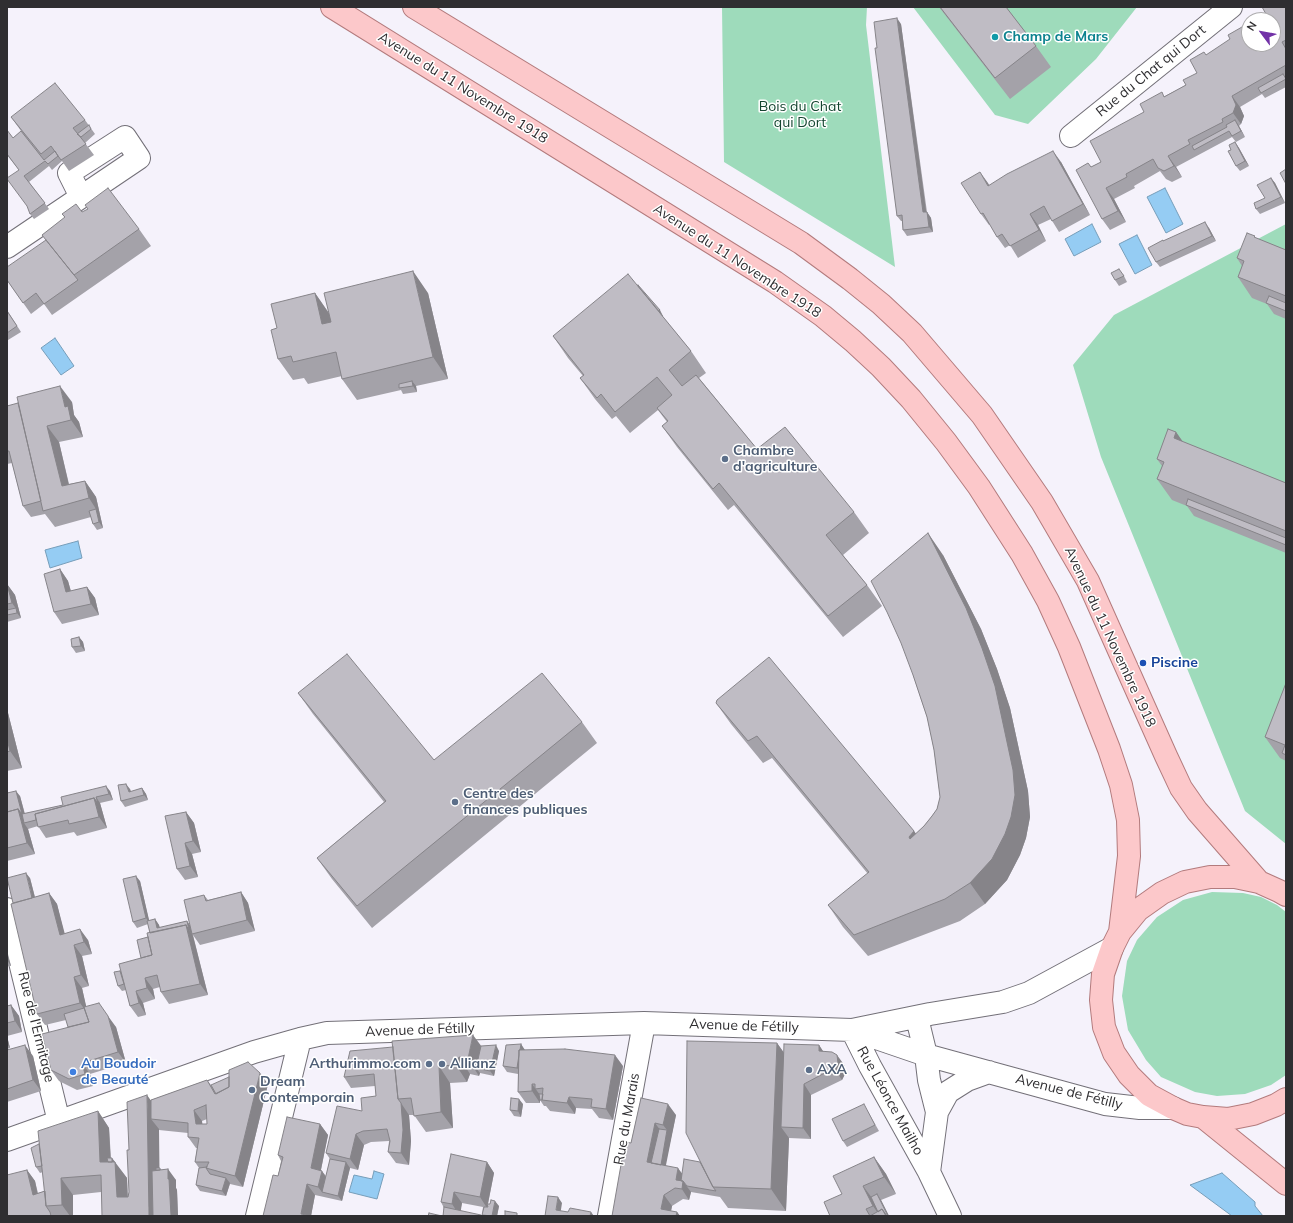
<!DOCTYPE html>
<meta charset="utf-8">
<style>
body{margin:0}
#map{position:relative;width:1293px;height:1223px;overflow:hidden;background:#f5f2fb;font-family:Mulish,sans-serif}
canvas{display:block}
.frame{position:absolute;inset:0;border:8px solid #2f2e31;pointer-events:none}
.north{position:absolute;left:1241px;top:12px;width:40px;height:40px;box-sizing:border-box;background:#fff;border:1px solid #acabad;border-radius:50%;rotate:302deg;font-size:11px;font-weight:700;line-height:16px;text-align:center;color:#2f2e31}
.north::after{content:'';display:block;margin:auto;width:14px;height:18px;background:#7232a7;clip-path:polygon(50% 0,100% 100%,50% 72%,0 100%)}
</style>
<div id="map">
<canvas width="1293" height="1223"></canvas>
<div class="frame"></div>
<div class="north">N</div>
</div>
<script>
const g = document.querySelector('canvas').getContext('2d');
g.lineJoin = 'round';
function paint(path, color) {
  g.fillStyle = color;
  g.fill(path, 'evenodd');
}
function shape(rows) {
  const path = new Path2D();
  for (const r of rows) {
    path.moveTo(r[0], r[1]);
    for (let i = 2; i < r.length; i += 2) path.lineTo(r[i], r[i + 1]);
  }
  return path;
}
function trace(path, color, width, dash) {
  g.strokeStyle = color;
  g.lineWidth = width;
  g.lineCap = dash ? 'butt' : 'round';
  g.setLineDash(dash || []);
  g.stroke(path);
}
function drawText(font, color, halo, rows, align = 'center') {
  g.font = font + ' Mulish,sans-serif';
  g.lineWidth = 3;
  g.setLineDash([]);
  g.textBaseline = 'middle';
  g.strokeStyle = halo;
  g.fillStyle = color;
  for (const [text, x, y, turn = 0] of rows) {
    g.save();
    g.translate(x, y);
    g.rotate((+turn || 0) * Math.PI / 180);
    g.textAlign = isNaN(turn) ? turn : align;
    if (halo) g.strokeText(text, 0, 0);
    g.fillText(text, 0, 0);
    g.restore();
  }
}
const green = shape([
 [722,7,867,7,866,25,895,267,724,162],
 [913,7,1137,7,1096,59,1028,124,995,115],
 [1286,224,1286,844,1245,811,1101,457,1073,365,1114,315],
 [1212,892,1243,893,1261,897,1277,905,1286,912,1286,1075,1271,1085,1245,1094,1217,1096,1195,1092,1161,1077,1146,1060,1128,1030,1122,996,1127,961,1137,940,1157,917,1183,900]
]);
const water = shape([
 [1165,188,1183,224,1166,233,1147,197,1165,188],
 [1092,224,1101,242,1074,256,1065,239,1092,224],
 [1137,235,1152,265,1135,274,1119,244,1137,235],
 [55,338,74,366,61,375,41,348,55,338],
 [78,541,82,558,50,568,45,550,78,541],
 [374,1171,384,1174,377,1199,349,1192,354,1175,372,1179,374,1171],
 [1222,1173,1255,1202,1255,1206,1263,1216,1232,1216,1190,1185,1222,1173]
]);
const minor = shape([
 [1071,136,1231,7],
 [7,247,139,158,125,137,69,173,81,197],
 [7,909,59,1122],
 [917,1018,926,1055,929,1080,937,1112,929,1172],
 [852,1030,870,1066,929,1172,950,1216],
 [853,1030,926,1055,1105,1104,1140,1108,1173,1108],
 [937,1112,948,1092,967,1080,989,1072],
 [7,1140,254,1052,300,1039,327,1033,644,1023,852,1030,930,1014,1003,1002,1029,993,1112,948],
 [257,1216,300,1039],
 [609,1216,644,1023]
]);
const major = shape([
 [332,7,775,282,823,316,853,341,881,367,911,399,946,442,979,487,1022,554,1048,601,1069,647,1109,749,1121,785,1128,820,1129,856,1120,932],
 [414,7,801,243,850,279,881,304,912,333,982,415,1042,502,1088,581,1166,756,1181,788,1197,811,1259,882],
 [1286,895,1279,891,1259,882,1235,877,1210,877,1185,882,1162,893,1138,910,1120,932,1112,948,1103,974,1101,1000,1104,1027,1114,1053,1129,1075,1149,1095,1173,1108,1187,1114,1203,1117,1228,1119,1253,1114,1276,1105,1286,1099],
 [1203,1117,1286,1184]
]);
const wall = shape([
 [939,7,1006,7,1036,46,1051,67,1010,99],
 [1286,7,1286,87,1265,98,1262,94,1240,107,1244,116,1241,124,1239,126,1245,137,1236,142,1232,137,1176,167,1182,177,1172,182,1166,179,1160,171,1134,186,1135,188,1114,199,1126,222,1110,230,1102,219,1088,163,1091,167,1101,162,1144,112,1165,96,1186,85,1197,73,1207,55,1244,31],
 [901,24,927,212,931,218,933,232,907,236,903,230,902,221,901,221,897,216,877,48],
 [11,117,85,120,95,134,85,143,94,155,69,171,62,161,52,170,49,166,29,182,49,209,34,219,30,214,19,170,7,155,7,131,13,138,21,131],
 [1235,142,1239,148,1249,166,1240,171,1236,166,1231,150],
 [1061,162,1090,215,1059,232,1051,219,1038,225,1046,241,1018,258,1010,245,1005,248,997,237,990,224,989,225,981,214,989,185],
 [1271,178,1275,183,1285,203,1260,214,1256,209,1265,198],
 [82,212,139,229,151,246,52,315,44,304,31,314,7,280,46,240,42,235,65,218,62,214],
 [1209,228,1216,241,1160,267,1156,262,1164,241],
 [1256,238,1286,250,1286,319,1274,314,1267,304,1252,298,1238,277,1242,266,1237,258],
 [1123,274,1127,282,1119,286,1115,280],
 [638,286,663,316,663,317,691,351,706,373,699,378,757,449,854,512,869,533,843,555,867,585,882,606,843,637,734,505,728,510,677,447,662,426,667,422,658,410,630,433,616,416,612,419,595,399,580,378,583,376,568,358,553,336],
 [315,293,329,313,428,293,448,379,416,386,417,392,403,394,401,390,357,400,342,379,342,376,308,384,304,378,293,380,278,359,277,328],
 [7,310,21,332,8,340,7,339],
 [72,402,74,415,79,422,83,437,59,442,69,484,85,481,96,497,103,528,97,530,93,524,91,517,55,527,45,514,31,517,23,506,12,463,7,464,7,406],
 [1176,432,1183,442,1286,483,1286,553,1194,516,1187,506,1172,500,1157,479,1162,466,1157,459],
 [943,555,981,629,997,669,1010,708,1028,791,1030,817,1026,838,1020,855,1007,880,985,904,960,921,868,956,843,927,828,905,868,874,772,758,763,763,731,724,716,703,914,831,916,834,924,826,932,816,937,809,940,797,934,750,927,717,913,675],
 [60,569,68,581,71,591,87,587,95,598,99,615,62,624,54,612],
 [7,584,15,595,21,618,7,622],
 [79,637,83,642,85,651,76,653,72,647],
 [1286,683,1286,761,1280,758,1265,737],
 [298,693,434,760,582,722,597,743,372,928,332,879,317,858,384,802,313,714],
 [7,709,22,768,7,771],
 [142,788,146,794,148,800,125,807,121,801,130,789,131,792],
 [110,791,113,800,100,803,107,828,77,836,74,832,46,838,38,826,28,829,35,854,7,861,7,793,20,796,25,814,63,805],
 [186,812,194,823,201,852,192,854,198,877,185,880,177,869],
 [30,878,35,897,49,893,57,904,64,933,88,940,92,954,82,956,89,986,82,988,86,1007,116,1027,126,1063,90,1074,93,1086,77,1090,59,1081,51,1070,68,1027,66,1020,45,1025,37,1014],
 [140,881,149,921,155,919,159,925,160,928,187,921,190,925,204,895,208,900,241,892,248,903,255,931,200,945,193,935,208,995,169,1004,161,992,160,987,153,989,155,999,143,1003,146,1015,138,1017,130,1006,126,990,122,991,118,986,120,971,141,958,148,937,150,933,148,924,137,928,133,922],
 [7,950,11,966,7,966],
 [11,1005,19,1016,22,1032,7,1036,10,1048,7,1049,7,1006],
 [777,1043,784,1053,819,1045,823,1051,845,1066,845,1074,842,1080,811,1095,811,1139,789,1138,786,1211,728,1208,720,1197,691,1192,689,1200,683,1199,672,1206,671,1211,677,1212,680,1216,612,1216,631,1143,641,1098,676,1115,665,1166,682,1174,700,1162],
 [521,1044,524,1050,623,1066,613,1120,599,1118,592,1109,576,1108,575,1114,550,1111,546,1106,544,1106,540,1100,540,1099,540,1103,526,1103,518,1092,518,1074,507,1072,503,1066],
 [481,1046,499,1051,494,1076,480,1073,479,1076,470,1074,467,1082,450,1083,453,1128,426,1132,414,1115,409,1115,411,1141,409,1165,396,1163,388,1152,389,1141,371,1142,364,1145,358,1170,350,1168,342,1201,315,1195,311,1216,263,1216,278,1176,281,1161,278,1155,320,1124,328,1135,321,1170,326,1176,330,1159,326,1153,362,1111,376,1096,375,1086,351,1088,344,1077],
 [7,1050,33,1056,41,1091,7,1102],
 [207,1080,211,1085,268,1084,243,1187,230,1184,226,1196,200,1191,196,1185,199,1168,195,1162,197,1148,196,1148,188,1137,188,1133,159,1130,159,1129,159,1168,176,1180,176,1188,177,1190,178,1216,101,1192,73,1195,73,1216,7,1216,27,1170,35,1181,38,1193,45,1191,43,1172,40,1173,36,1167,39,1144,98,1111,109,1128,111,1158,127,1178,128,1196,129,1192,129,1150,151,1100],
 [207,1119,207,1124,202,1124,202,1121],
 [523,1104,521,1117,514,1116,510,1110],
 [867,1110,879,1131,847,1147,843,1141],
 [874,1157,886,1174,896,1194,881,1200,889,1216,830,1216,842,1194],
 [487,1162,494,1173,488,1204,499,1206,497,1216,483,1216,482,1215,483,1207,462,1203,460,1211,482,1216,443,1216,444,1208,441,1202]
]);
const shadedWall = shape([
 [897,18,901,24,927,218,923,212],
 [1232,96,1240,107,1244,116,1241,124,1233,113],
 [1235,120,1239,126,1245,137,1241,131],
 [1235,142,1239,148,1249,166,1245,161],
 [1053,151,1061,162,1090,215,1083,204],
 [1168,156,1176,167,1182,177,1174,166],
 [980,172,988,183,996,197,988,186],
 [1271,178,1275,183,1285,203,1281,197],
 [1106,188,1114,199,1126,222,1118,211],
 [927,212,931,218,933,232,929,227],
 [1030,214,1038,225,1046,241,1039,230],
 [1205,222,1209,228,1216,241,1212,236],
 [413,271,428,293,448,379,433,357],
 [315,293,330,315,337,346,322,324],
 [660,310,663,316,662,318,658,312],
 [412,381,416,386,417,392,413,386],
 [60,386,72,402,74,415,79,422,83,437,71,420,65,407],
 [47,426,59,442,73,503,62,486],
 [1176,432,1190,452,1174,438],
 [85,481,96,497,103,528,99,522,96,509,89,498],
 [928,533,943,555,981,629,997,669,1010,708,1028,791,1030,817,1026,838,1020,855,1007,880,985,904,970,883],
 [60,569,68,581,74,603,66,592],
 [7,584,15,595,20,614,12,603],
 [87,587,95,598,99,615,91,604],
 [16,608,20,614,21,618,17,613],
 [79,637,83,642,85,651,81,646],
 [7,709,22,768,10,751,7,739],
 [126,784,130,789,133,798,129,792],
 [106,786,110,791,113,800,109,794],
 [142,788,146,794,148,800,144,795],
 [16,791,20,796,27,823,24,823,28,829,35,854,27,843,18,809],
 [96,797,100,803,107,828,99,817,94,798],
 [186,812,194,823,201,852,193,841],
 [914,831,929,852,910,839,909,837],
 [185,843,192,854,198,877,190,866],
 [26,873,30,878,38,910,34,904],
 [136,876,140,881,150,924,146,918],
 [241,892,248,903,255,931,247,920],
 [49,893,57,904,68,946,60,935],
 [155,919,159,925,161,934,157,928],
 [187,921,191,927,192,934,193,936,189,930],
 [186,925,193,936,208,995,200,984],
 [80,929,88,940,92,954,84,942],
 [74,945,82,956,89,986,81,975],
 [7,950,8,956,11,966,7,960],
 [74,977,82,988,88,1014,80,1003],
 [145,978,153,989,155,999,147,988],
 [136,991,143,1003,146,1015,139,1003],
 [11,1005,19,1016,22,1032,15,1021],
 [108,1016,116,1027,126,1063,118,1052],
 [473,1035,485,1051,476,1068,480,1073,479,1076,468,1059],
 [7,1036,10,1048,7,1044],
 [777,1043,792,1064,781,1127,789,1138,786,1211,771,1189],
 [521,1044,525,1050,521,1074,517,1068],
 [25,1045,33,1056,41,1091,33,1080],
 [496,1045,499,1051,494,1076,490,1071],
 [819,1045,826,1056,819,1051],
 [615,1055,623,1066,613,1120,606,1109],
 [837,1055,845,1066,845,1074,842,1080,834,1068],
 [459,1057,470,1074,467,1082,456,1065],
 [82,1063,90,1074,93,1086,85,1074],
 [439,1066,450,1083,453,1128,441,1112],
 [260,1073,268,1084,243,1187,235,1176],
 [532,1084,540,1095,540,1103,532,1091],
 [804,1084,811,1095,811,1139,803,1128],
 [147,1095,159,1112,151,1119,159,1129,160,1216,149,1216],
 [569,1097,576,1108,575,1114,567,1103],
 [519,1099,523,1104,521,1117,518,1111],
 [401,1103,409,1115,411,1141,409,1165,401,1153],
 [668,1104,676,1115,664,1175,660,1169,667,1130,663,1125],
 [194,1110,202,1121,204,1135,196,1124],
 [98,1111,109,1128,111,1168,100,1162],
 [655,1123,663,1134,650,1168,647,1162],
 [320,1124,328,1135,319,1179,311,1168],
 [356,1134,364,1145,358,1170,350,1159],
 [874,1157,886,1174,896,1194,884,1177],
 [112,1158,116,1163,115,1162,127,1178,128,1214,117,1197,112,1168],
 [346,1162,350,1168,342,1201,338,1196],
 [487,1162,494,1173,487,1208,480,1197],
 [678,1168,686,1179,685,1184,691,1192,689,1200,676,1180],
 [168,1169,176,1180,176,1188,177,1190,178,1216,171,1216,168,1179],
 [27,1170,35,1181,40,1206,33,1195],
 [322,1171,329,1182,322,1192,318,1187],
 [61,1178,73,1195,73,1216,70,1216,62,1205],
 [226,1178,230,1183,226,1196,222,1191],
 [307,1184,315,1195,311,1216,301,1214],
 [863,1186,875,1202,880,1216,873,1206],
 [454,1192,462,1203,460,1216,452,1204],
 [877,1194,881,1200,889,1216,888,1216],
 [664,1195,672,1206,670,1216,661,1209],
 [558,1197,562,1203,560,1216,556,1210],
 [495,1201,499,1206,497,1216,492,1216],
 [591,1212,594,1216,590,1216],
 [677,1212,680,1216,676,1216]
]);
const building = shape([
 [940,7,1006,7,1036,46,995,78,940,7],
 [1262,7,1286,7,1286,40,1282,42,1286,49,1286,65,1232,96,1236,105,1233,113,1222,119,1223,122,1188,140,1190,144,1168,156,1174,166,1164,171,1158,168,1153,159,1126,174,1127,177,1106,188,1118,211,1102,219,1076,170,1088,163,1091,167,1101,162,1090,141,1144,112,1140,104,1162,92,1164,97,1186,85,1183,80,1197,73,1190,60,1204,52,1206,55,1230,39,1228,35,1242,27,1244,31,1249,28,1249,44,1273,44,1273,20,1254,20,1266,14,1262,7],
 [897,18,923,212,927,212,929,227,903,230,902,215,897,216,875,48,877,48,874,22,897,18],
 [1283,74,1286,79,1261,93,1258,88,1283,74],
 [55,83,85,120,73,128,86,144,61,160,51,146,41,154,11,117,55,83],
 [1235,120,1241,131,1232,136,1229,131,1194,150,1192,146,1227,127,1226,125,1235,120],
 [89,125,91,129,81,137,77,134,89,125],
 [7,130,13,138,21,131,44,160,55,151,58,156,48,164,45,161,24,176,45,203,30,214,27,206,7,179,7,178,19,170,7,154,7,130],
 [1235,142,1245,161,1236,166,1228,151,1231,150,1229,145,1235,142],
 [1053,151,1083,204,1052,221,1044,206,1030,214,1039,230,1010,246,1002,234,997,237,983,213,981,214,961,183,980,172,988,186,1007,174,1053,151],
 [1286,169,1286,184,1280,173,1286,169],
 [1271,178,1281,197,1256,209,1254,203,1265,198,1257,185,1271,178],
 [108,188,139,229,74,275,42,235,65,217,62,214,76,204,82,212,88,209,85,205,108,188],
 [1205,222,1212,236,1156,262,1148,248,1163,240,1163,241,1205,222],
 [1247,233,1255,236,1254,237,1286,250,1286,296,1238,277,1244,261,1237,258,1247,233],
 [46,240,78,280,44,304,36,293,23,303,7,280,7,267,46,240],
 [1119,269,1124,276,1115,280,1111,273,1119,269],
 [413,271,433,357,342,379,336,352,293,362,291,356,278,359,271,330,277,328,271,304,315,293,322,324,331,322,324,293,413,271],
 [628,274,691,351,669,370,682,386,696,375,757,449,785,427,854,512,826,535,867,585,828,616,719,483,713,489,662,426,668,421,657,408,672,395,657,377,615,412,601,394,597,398,580,378,584,375,553,336,628,274],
 [638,285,660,310,659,311,638,286,638,285],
 [1269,296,1286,303,1286,311,1266,303,1269,296],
 [7,311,17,326,7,333,7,311],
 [412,381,413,386,399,388,399,384,412,381],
 [60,386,65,407,68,406,71,420,47,426,62,486,85,481,89,498,43,511,17,397,60,386],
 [18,403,41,501,23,506,9,451,7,451,7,406,18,403],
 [1168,429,1176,432,1174,438,1286,483,1286,531,1157,479,1164,462,1157,459,1168,429],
 [1188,499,1286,538,1286,545,1186,505,1188,499],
 [96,509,99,522,93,524,89,511,96,509],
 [928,533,966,608,982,648,995,686,1013,770,1015,795,1011,817,1005,834,992,859,970,883,945,899,854,935,828,905,869,872,757,736,748,741,716,703,717,700,769,657,914,831,909,837,910,839,924,826,932,816,937,809,940,797,934,750,927,717,913,675,901,643,887,612,871,581,928,533],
 [60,569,66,592,87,587,91,604,54,612,44,574,60,569],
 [7,584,12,603,7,604,7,584],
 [16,608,17,613,7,615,7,610,16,608],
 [79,637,81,646,72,647,71,639,79,637],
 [347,654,434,760,542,673,582,722,357,906,317,858,386,801,298,693,347,654],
 [1286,683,1286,755,1282,753,1285,745,1265,737,1286,683],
 [7,739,10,751,7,752,7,739],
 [126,784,129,792,142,788,144,795,121,801,118,785,126,784],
 [106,786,109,794,96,797,98,803,94,798,35,814,36,820,24,823,22,814,63,805,61,797,106,786],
 [16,791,22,814,18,809,7,812,7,793,16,791],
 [94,798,99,817,69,824,68,820,38,827,35,814,94,798],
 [18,809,27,843,7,848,7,812,18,809],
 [186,812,193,841,185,843,190,866,177,869,165,816,186,812],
 [26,873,32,898,13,903,7,878,26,873],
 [136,876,146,918,133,922,123,879,136,876],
 [241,892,247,920,192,934,184,900,204,895,206,901,241,892],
 [49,893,60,935,80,929,84,942,74,945,81,975,74,977,80,1003,37,1014,11,904,49,893],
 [155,919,157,928,187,921,189,930,186,925,150,933,147,921,155,919],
 [186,925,200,984,161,992,157,975,145,978,147,988,136,991,139,1003,130,1006,119,964,152,955,147,933,186,925],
 [148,937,152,955,141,958,137,940,148,937],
 [120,971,124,984,118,986,114,972,120,971],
 [99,1003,108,1016,118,1052,82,1063,85,1074,69,1079,51,1070,42,1034,89,1022,84,1007,99,1003],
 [11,1005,15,1021,7,1023,7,1006,11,1005],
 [84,1008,89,1022,68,1027,64,1014,84,1008],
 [473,1035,468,1059,459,1057,456,1065,439,1066,441,1112,414,1116,411,1098,398,1099,392,1041,473,1035],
 [687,1041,777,1043,771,1189,713,1187,686,1133,687,1041],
 [521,1044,520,1050,519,1050,519,1055,517,1068,503,1066,506,1045,521,1044],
 [784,1044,819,1045,819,1051,832,1052,837,1055,838,1063,834,1068,804,1084,803,1128,781,1127,784,1044],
 [25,1045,33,1080,7,1089,7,1050,25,1045],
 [496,1045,490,1071,476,1068,481,1046,496,1045],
 [393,1047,398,1099,401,1103,403,1130,401,1153,388,1152,390,1141,387,1129,363,1131,356,1134,350,1159,326,1153,337,1106,362,1111,361,1098,376,1096,374,1074,344,1077,350,1051,393,1047],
 [565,1049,615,1055,606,1109,591,1107,592,1099,569,1097,567,1103,542,1100,543,1088,535,1089,535,1084,532,1084,532,1091,518,1092,519,1050,565,1049],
 [248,1062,260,1073,235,1176,206,1168,209,1162,195,1162,199,1138,188,1137,188,1123,151,1119,151,1100,207,1080,215,1094,229,1087,229,1070,248,1062],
 [206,1105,207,1124,196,1124,194,1110,206,1105],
 [229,1077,229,1087,216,1094,211,1085,229,1077],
 [539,1094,543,1094,542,1100,540,1100,539,1094],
 [147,1095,149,1216,102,1216,101,1175,61,1178,62,1205,46,1206,38,1131,98,1111,100,1162,115,1162,117,1197,128,1197,129,1192,127,1150,129,1150,127,1102,147,1095],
 [511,1098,519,1099,518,1111,510,1110,511,1098],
 [641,1098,668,1104,663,1125,655,1123,647,1162,678,1168,676,1180,683,1181,682,1189,675,1188,664,1195,661,1209,677,1212,676,1216,612,1216,625,1142,631,1143,641,1098],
 [864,1104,875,1125,843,1141,832,1119,864,1104],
 [287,1117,320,1124,311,1168,322,1171,318,1187,307,1184,301,1214,312,1216,263,1216,273,1175,278,1176,283,1157,278,1155,287,1117],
 [659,1129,667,1130,661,1165,651,1163,659,1129],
 [39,1144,42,1166,36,1167,31,1148,39,1144],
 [451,1154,487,1162,480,1197,454,1192,452,1204,441,1202,451,1154],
 [874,1157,884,1177,863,1186,873,1206,866,1209,870,1216,882,1209,886,1216,830,1216,824,1202,842,1194,833,1176,874,1157],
 [107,1158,112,1158,112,1162,108,1162,107,1158],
 [330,1159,346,1162,338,1196,322,1192,330,1159],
 [684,1159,700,1162,713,1187,716,1191,687,1186,683,1181,681,1181,684,1159],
 [207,1167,206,1168,210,1174,226,1178,222,1191,196,1185,199,1168,207,1167],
 [156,1168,160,1168,160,1170,156,1170,156,1168],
 [168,1169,168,1179,169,1179,171,1216,153,1216,152,1171,168,1169],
 [27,1170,33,1195,45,1191,46,1206,50,1212,51,1216,7,1216,7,1175,27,1170],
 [877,1194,888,1216,887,1216,882,1209,878,1212,871,1197,877,1194],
 [548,1196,558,1197,556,1210,568,1212,570,1208,591,1212,590,1216,545,1216,548,1196],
 [491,1200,495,1201,492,1216,482,1215,484,1207,488,1207,487,1204,490,1204,491,1200],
 [444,1207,481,1215,481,1216,443,1216,444,1207],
 [505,1211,517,1213,517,1216,505,1216,505,1211],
 [429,1213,442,1216,428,1216,429,1213]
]);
const markers = [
 [995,37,4,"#0f9aa8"],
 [725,459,4,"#5c6f8a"],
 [1143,663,4,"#1a4fb4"],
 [455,802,4,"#5c6f8a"],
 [429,1064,4,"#5c6f8a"],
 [442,1064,4,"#5c6f8a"],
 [809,1070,4,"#5c6f8a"],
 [73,1072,4,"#3f7fe0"],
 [252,1090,4,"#5c6f8a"]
];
const cultureNames = [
 ["Champ de Mars",1003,37]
];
const streetNames = [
 ["Rue du Chat qui Dort",1151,71,-39],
 ["Avenue du 11 Novembre 1918",463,88,32],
 ["Avenue du 11 Novembre 1918",737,261,33],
 ["Avenue du 11 Novembre 1918",1110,637,65],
 ["Avenue de Fétilly",744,1026,2],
 ["Rue de l'Ermitage",36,1027,76],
 ["Avenue de Fétilly",420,1030,-2],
 ["Avenue de Fétilly",1069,1092,14],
 ["Rue Léonce Mailho",890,1101,61],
 ["Rue du Marais",627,1119,-80]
];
const parkNames = [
 ["Bois du Chat",800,107],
 ["qui Dort",800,123]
];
const serviceNames = [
 ["Chambre",733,451],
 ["d'agriculture",733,467],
 ["Centre des",463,794],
 ["finances publiques",463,810],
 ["Arthurimmo.com",421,1064,"right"],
 ["Allianz",450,1064],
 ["AXA",817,1070],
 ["Dream",260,1082],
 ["Contemporain",260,1098]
];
const transitNames = [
 ["Piscine",1151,663]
];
const shopNames = [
 ["Au Boudoir",81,1064],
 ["de Beauté",81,1080]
];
paint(green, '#9edbbb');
paint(water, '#95ccf3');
trace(water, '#769db9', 1);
trace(minor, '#737078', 24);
trace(major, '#b37b7d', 24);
trace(minor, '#fff', 22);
trace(major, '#fcc8ca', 22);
paint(wall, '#a4a2a9');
paint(shadedWall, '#868489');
paint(building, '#bfbcc4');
trace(building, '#868489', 1);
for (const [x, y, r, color] of markers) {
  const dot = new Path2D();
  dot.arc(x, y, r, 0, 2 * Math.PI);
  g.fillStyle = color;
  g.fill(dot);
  trace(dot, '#fff', 1.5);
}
drawText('bold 14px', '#0d838f', '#fff', cultureNames, 'left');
drawText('14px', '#2f2e31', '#fff', streetNames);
drawText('14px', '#144530', '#fff', parkNames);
drawText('bold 14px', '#4e5e75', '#fff', serviceNames, 'left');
drawText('bold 14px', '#164399', '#fff', transitNames, 'left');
drawText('bold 14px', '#366cbe', '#fff', shopNames, 'left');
</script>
